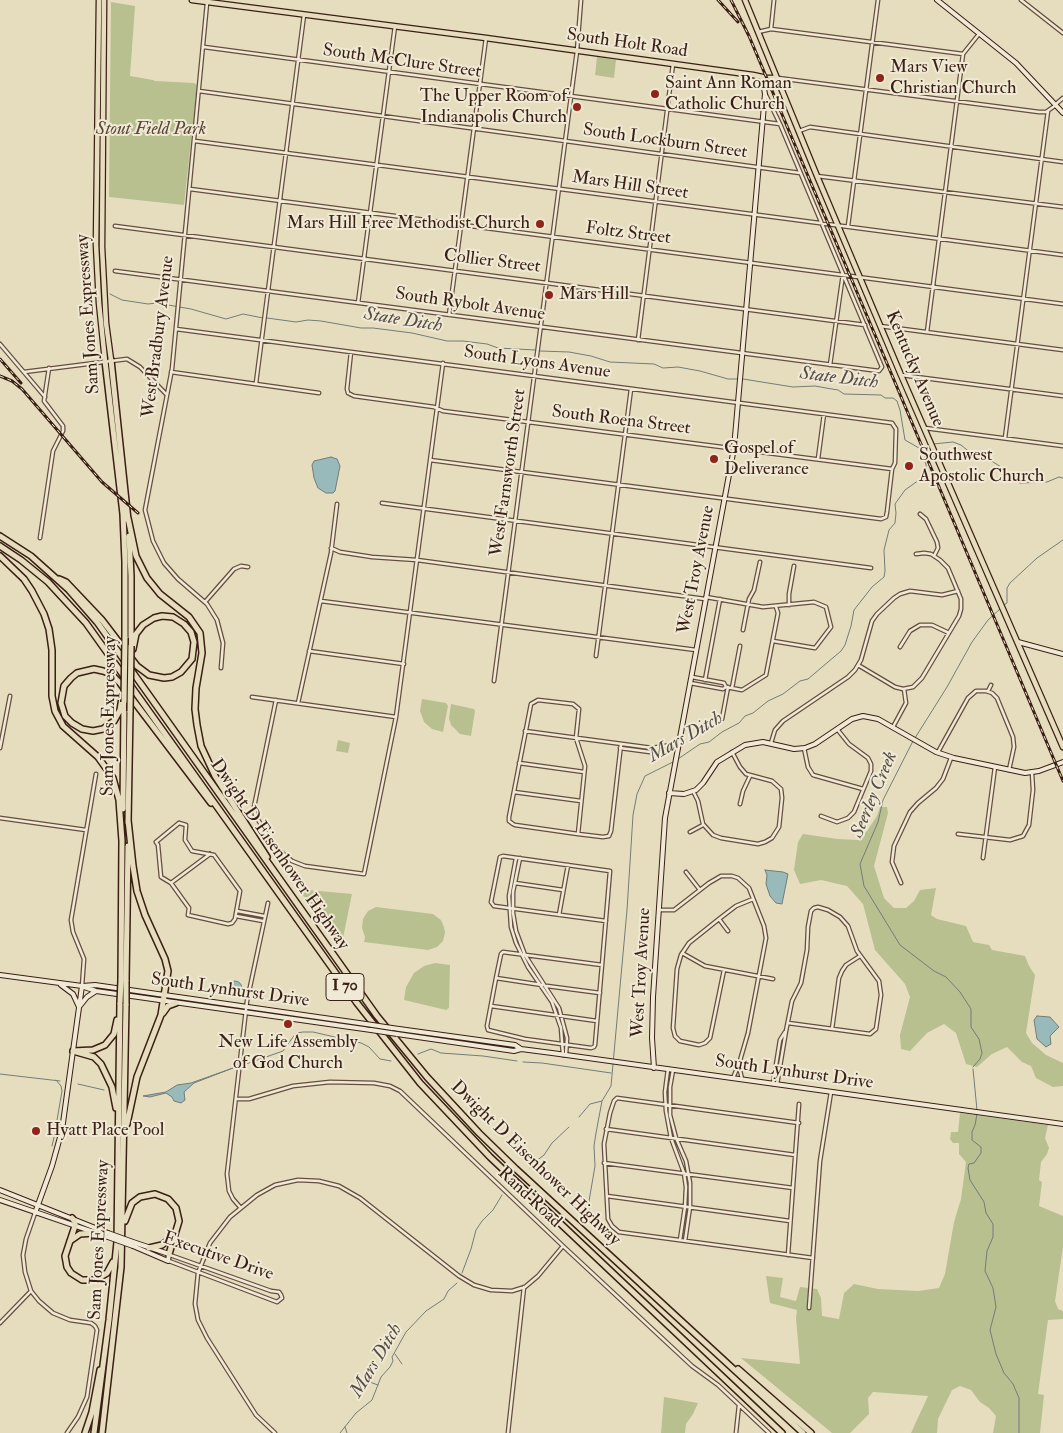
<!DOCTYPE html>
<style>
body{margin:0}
canvas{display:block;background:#e6ddbf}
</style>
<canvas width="1063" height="1433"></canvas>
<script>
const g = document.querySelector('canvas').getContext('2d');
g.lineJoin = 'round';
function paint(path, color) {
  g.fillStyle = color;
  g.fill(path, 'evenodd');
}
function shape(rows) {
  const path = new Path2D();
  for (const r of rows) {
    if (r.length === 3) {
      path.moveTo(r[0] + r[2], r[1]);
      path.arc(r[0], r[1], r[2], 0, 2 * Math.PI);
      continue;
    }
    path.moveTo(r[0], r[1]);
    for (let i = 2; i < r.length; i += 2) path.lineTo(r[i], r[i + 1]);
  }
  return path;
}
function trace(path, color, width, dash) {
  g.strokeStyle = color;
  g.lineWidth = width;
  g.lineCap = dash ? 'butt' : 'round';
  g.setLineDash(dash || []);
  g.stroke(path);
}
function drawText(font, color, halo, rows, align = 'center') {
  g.font = font + ' "IM FELL Double Pica",serif';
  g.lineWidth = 4;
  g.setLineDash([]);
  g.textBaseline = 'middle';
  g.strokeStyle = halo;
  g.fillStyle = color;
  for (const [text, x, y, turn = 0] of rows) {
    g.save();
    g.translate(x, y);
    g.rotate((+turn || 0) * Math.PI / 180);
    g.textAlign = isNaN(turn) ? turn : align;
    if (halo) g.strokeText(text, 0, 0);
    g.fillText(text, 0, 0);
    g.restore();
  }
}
const green = shape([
 [111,2,135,6,130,76,153,80,155,81,194,83,197,85,184,205,109,197],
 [597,57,616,60,614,78,595,75],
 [422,699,446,703,448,706,443,732,432,729,424,722,420,711],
 [451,704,474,709,475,711,471,736,460,734,451,725,449,718],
 [338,740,350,743,348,753,336,751],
 [880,807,887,807,888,813,874,866,884,898,894,908,906,908,914,901,920,890,936,888,931,915,937,919,966,926,973,942,989,945,992,950,1025,956,1029,966,1035,975,1026,1033,1032,1043,1046,1055,1063,1063,1063,1086,1053,1087,1036,1078,1031,1066,1022,1062,1007,1047,992,1054,977,1067,966,1064,956,1033,944,1024,927,1033,910,1051,901,1049,900,1035,910,997,905,984,875,950,863,904,847,886,821,880,800,884,794,870,798,842,803,834,838,839,858,840,867,831,877,816],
 [298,889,352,894,342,943],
 [376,907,433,914,441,920,444,927,445,933,443,941,437,947,428,950,364,942,365,937,362,928,363,919,368,911],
 [435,963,450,965,449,1008,446,1010,404,1000,406,987,414,973,424,966],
 [960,1113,1048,1125,1045,1138,1049,1148,1047,1154,1041,1162,1039,1180,1042,1182,1039,1206,1063,1216,1063,1247,1055,1301,1058,1309,1063,1311,1063,1319,1048,1320,1038,1394,1044,1395,1040,1433,993,1433,996,1416,989,1408,980,1402,971,1390,960,1386,952,1390,938,1419,937,1433,911,1433,928,1396,873,1392,868,1398,869,1414,850,1433,832,1433,741,1358,800,1364,796,1318,797,1310,770,1303,766,1276,783,1278,780,1297,796,1301,800,1287,817,1289,821,1298,822,1316,839,1319,844,1293,854,1284,878,1289,918,1291,939,1288,945,1274,954,1222,961,1199,966,1162,959,1154,959,1143,953,1143,950,1139,951,1132,958,1132],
 [664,1397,698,1403,693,1414,686,1424,685,1433,661,1433]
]);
const water = shape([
 [331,457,337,459,340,466,335,491,333,493,326,493,318,488,314,478,312,465,314,461,331,457],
 [765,870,783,872,788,874,782,904,776,903,770,896,766,884,767,875,765,870],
 [235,988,7],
 [1037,1016,1050,1017,1059,1027,1050,1036,1051,1044,1046,1047,1037,1039,1034,1020,1037,1016],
 [233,1068,194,1083,184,1092,185,1100,181,1103,174,1101,172,1097,166,1093,150,1097,143,1096,166,1092,177,1085,191,1083,233,1068]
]);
const stream = shape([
 [88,279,90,292,93,293],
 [110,294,122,300,148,304,157,303,191,309,226,319,243,314,263,318],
 [267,318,296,322,308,320,321,321,361,328,373,328,412,333,447,341,463,341,487,344,498,348,535,350],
 [540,351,569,352,591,356,610,362,654,364,663,368,678,367,700,371,728,379,738,379],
 [743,379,793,387,815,386,826,388,838,390,844,394,881,395,885,398,893,398,897,401,900,410,905,440,919,448,930,445],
 [933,444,953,442,961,445,972,454,990,460,1001,467,1011,480,1020,483,1047,482,1059,477,1063,478],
 [1004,605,1007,603,1007,588,1010,583,1037,558,1063,540],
 [915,738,947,687,972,642,988,620,1001,608],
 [913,741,883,800,878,822,860,864,864,886,900,945,934,971,946,977,960,992,971,1009,971,1027,979,1039,982,1053,980,1059,973,1067],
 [678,759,700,744,709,742,722,732,739,723,745,716,753,713,768,701,783,694,800,681,808,679,841,651,845,645,851,626,854,610,872,587,884,577,885,571,884,550,889,530,895,523,896,513,895,504,905,490,926,475,926,464,922,457,921,448],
 [418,1054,431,1049,441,1053,483,1056,517,1061],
 [523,1062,542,1063,611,1073],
 [246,1064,283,1051,296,1033,303,1032,313,1032,361,1043,369,1047,380,1059,391,1061],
 [973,1069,977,1110],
 [0,1074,60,1081],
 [56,1080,61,1086,62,1091,56,1126],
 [78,1084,104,1090],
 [977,1114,975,1125,972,1132,972,1140,981,1147,981,1153,974,1163,969,1164,968,1168,970,1180,984,1202,986,1213,993,1224,993,1237,987,1251,985,1271,993,1288,996,1307,990,1330,996,1354,1004,1373,1013,1384,1019,1398,1019,1433],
 [579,1117,590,1104,602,1101,611,1086,627,910,633,815,637,794,645,776,675,761],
 [52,1146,55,1133],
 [530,1168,535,1162,544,1155,552,1143,569,1127],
 [600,1224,592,1217,588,1207,595,1166,594,1146,596,1133,602,1101],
 [462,1273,471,1249,476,1230,482,1221,493,1210,502,1195],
 [395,1354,402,1364],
 [367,1381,378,1385],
 [345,1427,347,1433],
 [340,1433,356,1413,372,1400,381,1377,390,1367,393,1361,392,1357,406,1332,426,1311,444,1299,448,1291,457,1283]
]);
const street = shape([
 [1021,0,1063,33],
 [207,3,172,369,145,510,153,541,164,563,178,579,207,604,217,620,223,643,221,668],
 [771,29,774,0],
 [758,32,771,29,963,54],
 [204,47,780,124],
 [778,78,1039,112,1046,112,1056,105],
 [199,91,800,173],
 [1056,104,1063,98],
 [799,131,810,127,1063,162],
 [195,141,1063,255],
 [817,176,1063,207],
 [190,189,1063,304],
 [115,226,865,325],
 [848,226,878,0],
 [115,271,879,371,882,367,780,124,766,95],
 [358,303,395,26],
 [449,315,486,38],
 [880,326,1063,350],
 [176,329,892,423,896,429,895,463,892,469,887,512,886,517,881,519,430,460],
 [927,332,963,54,979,34],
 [638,340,673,64],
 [0,344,45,397],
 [351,352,347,389,348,393,354,396,434,407,443,411,892,469],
 [830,365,843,274],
 [24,372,127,359,140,367,167,395],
 [171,372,319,393],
 [901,375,1063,396],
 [256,383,304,15],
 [925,428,1063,446],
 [1005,438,1048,111],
 [818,459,824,414],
 [382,503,871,568],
 [920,514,926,519,937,542,938,548,934,556],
 [40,538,53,451,63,431,63,426,44,401,49,368],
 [331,548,340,552,372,557,417,560,705,599],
 [706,597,763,607,814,602,826,607,831,627,815,648,773,641],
 [321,601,696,650],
 [205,602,234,569,241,566,248,567],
 [789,605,789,594,794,566],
 [743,630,749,599,754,590,760,562],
 [900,647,910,631,920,625,932,625,949,633],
 [309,651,404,664],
 [596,656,631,389],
 [858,665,895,687,903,689,913,687,922,678,959,616,961,609,961,599,948,568,940,560,931,554,924,553,916,554],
 [692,677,724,683,726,687,742,690,766,675,778,613,776,607],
 [705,680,720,599],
 [494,681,577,51,581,0],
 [690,683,723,689,726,687],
 [732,688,740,646],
 [988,691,991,685],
 [252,697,396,717],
 [276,700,254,807,255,815,275,847,292,861,305,866,364,874,396,717,443,363],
 [298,703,331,553,337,504],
 [722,719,728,687],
 [893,727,906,703,904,689],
 [525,731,652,748,678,744],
 [771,743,775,730,783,721,848,677,855,670,861,660,872,621,877,614,894,598,900,594,910,591,942,595,958,591],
 [0,748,10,696],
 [620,748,650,752,677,748],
 [804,748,808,767,813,775,863,789],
 [938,752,968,698,976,691,986,691,992,693,997,698,1013,737,1014,747,1009,770],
 [519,763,584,772],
 [693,791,698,801,703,824,713,835,721,838,758,844,765,842,772,838,779,827,782,798,781,789,772,781,746,774,740,767,732,752],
 [514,792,581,801],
 [740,804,743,791,750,776],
 [821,816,837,822,848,818,854,812,871,771,871,764,868,758,849,744,837,729],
 [0,818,86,830],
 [179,823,186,825,185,840,192,851,214,855,240,891,235,919,232,923,228,924,188,915,189,908,171,883,161,877,158,845,156,842,179,823],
 [690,832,703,825],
 [578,834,585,766,576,738,579,709,573,704,538,700,531,704,509,817,509,821,513,824,515,825,578,834,603,837,609,836,611,831,621,744],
 [958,834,1010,840,1023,836,1029,825,1033,790,1032,773],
 [516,858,509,896,511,927,516,943,528,967,552,1002,561,1028,563,1055],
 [520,858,513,892,513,913,516,931,525,955,559,1008,567,1038,566,1055],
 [983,858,995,767],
 [686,872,700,890],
 [171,883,210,854],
 [515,883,563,890],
 [901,883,892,862,894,846,910,812,918,803,936,788,943,779,951,758],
 [659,910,674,910,709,883,721,876,732,876,738,878,749,888,764,926,766,938,748,1033,739,1064,733,1078],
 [237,911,264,916],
 [559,915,568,865],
 [236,916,263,921],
 [719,919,728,931],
 [682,953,705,966,773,979],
 [602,965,503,952,501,954,496,978,487,1026,488,1030,525,1039,591,1048,594,1047,595,1045,602,965,610,871,503,856,500,857,491,902,494,906,606,921],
 [724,970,710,1038,705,1043,699,1045,680,1041,675,1036,673,1028,677,969,681,955,689,943,719,919,736,906,753,899],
 [496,978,542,985],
 [82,986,84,959,73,932,71,920,96,774],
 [547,986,600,993],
 [491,1006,597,1021],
 [832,1029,839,978,842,971,846,965,860,956],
 [739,1066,742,1079],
 [668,1069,665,1092,666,1111,671,1138,684,1173,686,1187,685,1207,680,1240],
 [673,1070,670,1087,670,1115,676,1138,686,1161,690,1183,690,1207,685,1241],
 [773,1084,780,1040,785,1032],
 [777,1084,786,1031,792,1001,801,983,807,950,808,927,811,911,814,908,818,907,828,910,840,917,848,926,857,951,879,981,881,995,876,1029,870,1034,788,1023],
 [236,1099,249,1099,293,1086,330,1082,374,1083,390,1086,400,1091,563,1246,692,1366,718,1385,769,1433],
 [799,1123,617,1098,614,1101,610,1113,604,1144,608,1219,612,1226,619,1232,813,1258],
 [606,1129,795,1155],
 [604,1163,793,1188],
 [607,1196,790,1221],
 [240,1207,233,1199,229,1191,227,1174,247,1001,268,903],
 [35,1213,26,1239,23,1255,25,1272,31,1291,39,1301,53,1313,70,1320,91,1323,95,1326,97,1330,87,1397,78,1417,67,1433],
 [788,1255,799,1104],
 [169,1261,277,1302,282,1298,281,1295,279,1292,271,1291,170,1255],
 [809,1308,820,1161,831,1092],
 [0,1323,31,1291],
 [275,1433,256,1415,207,1338,198,1320,195,1304,198,1273,210,1243,230,1217,257,1195,275,1185,298,1180,319,1181,339,1186,360,1198,459,1276,474,1285,491,1290,512,1291,525,1287,538,1276,563,1246],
 [508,1433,524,1287],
 [736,1433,739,1405]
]);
const secondary = shape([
 [937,0,1016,63,1063,113],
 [1018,642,1063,654],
 [669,793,684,794,696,790,703,783,717,762,745,745,763,742,794,749,805,748,815,744,852,719,863,716,878,719,936,752,954,758,1025,773,1039,771,1063,762],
 [0,975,82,986,95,985,366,1024],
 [61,985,73,994,79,1007,87,997,96,991],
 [84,987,96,991,371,1030],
 [392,1028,515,1045,521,1049],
 [397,1034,514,1051,521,1049,552,1053,1063,1124],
 [654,1068,652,1038,653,997,665,818,734,448,765,94,762,77],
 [0,1190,108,1233],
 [0,1200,108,1237],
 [35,1213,52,1166,62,1130,82,986],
 [133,1246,168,1261,169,1254,133,1242]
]);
const primary = shape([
 [99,0,96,245,99,303,105,361],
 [104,0,102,247,106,323,111,360],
 [192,0,486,38,753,75,767,78,777,78],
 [745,0,817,176,901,375,1063,747]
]);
const highway = shape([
 [111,360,128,520],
 [105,361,123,514,125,562,125,638],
 [128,518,136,556,147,578,160,594,189,617,200,633,202,653,196,688,195,709,197,725,201,746,215,776,267,857],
 [0,536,31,556,69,590,97,622,377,1016,427,1077,479,1133,516,1169,803,1433],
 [129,536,131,576,131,646],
 [0,546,21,560,48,582,86,623,357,1003,420,1083,490,1157,782,1433],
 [0,556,24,579,32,591,44,614,49,629,52,650,52,696,55,711,63,726,98,757,113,778,119,800,122,841],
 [59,579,66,582,102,620,137,666,149,675,164,678,172,677,181,672,192,659,194,642,191,632,184,624,173,617,162,616,154,618,143,625,136,634,133,649],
 [122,698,120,710,114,721,103,729,93,731,82,729,72,723,65,716,61,703,64,686,71,678,77,673,94,669,103,671,111,674,120,683,211,803],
 [123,809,124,702],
 [128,823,130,711],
 [121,980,122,840],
 [126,981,128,846],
 [163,1013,168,1006,176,1003],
 [73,1051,94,1057,101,1064,112,1087,116,1108],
 [73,1051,93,1050,105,1045,114,1034,117,1020],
 [127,1124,137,1077,161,1015,168,971,165,959,145,915,137,891,133,866,128,820],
 [72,1218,75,1222,75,1226,65,1256,67,1267,71,1273,82,1280,95,1280,107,1273,113,1262],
 [125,1221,132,1203,140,1197,155,1194,168,1199,176,1208,179,1221,169,1254],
 [70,1241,80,1234,95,1233],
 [149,1248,162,1245,174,1235],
 [738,1369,811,1433],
 [85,1433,92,1412,100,1370],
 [94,1433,109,1320,117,1242,120,1003],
 [102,1433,121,1267,126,1004]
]);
const rail = shape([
 [718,0,738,22],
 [731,0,749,36,1063,781],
 [0,359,21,383],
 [0,376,12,381,22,389,102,482,138,513]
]);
const secondaryBridge = shape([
 [366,1024,392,1028],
 [371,1030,397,1034],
 [108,1233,133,1242],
 [108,1237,133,1246]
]);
const highwayBridge = shape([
 [124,702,125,638],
 [130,711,131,646],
 [120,1003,121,980],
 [126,1004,126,981]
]);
const markers = [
 [880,78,5,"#8f2418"],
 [655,94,5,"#8f2418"],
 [577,107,5,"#8f2418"],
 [540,224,5,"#8f2418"],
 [549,295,5,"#8f2418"],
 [714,459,5,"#8f2418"],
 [909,466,5,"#8f2418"],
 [288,1024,5,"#8f2418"],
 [36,1131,5,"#8f2418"]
];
const shields = [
 [345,987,38]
];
const shieldNames = [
 ["I 70",345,987]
];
const streetNames = [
 ["South Holt Road",627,44,8],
 ["South McClure Street",402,62,8],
 ["South Lockburn Street",665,142,8],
 ["Mars Hill Street",630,186,8],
 ["Foltz Street",628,234,7],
 ["Collier Street",492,262,7],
 ["South Rybolt Avenue",470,305,8],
 ["Sam Jones Expressway",89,314,-94],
 ["West Bradbury Avenue",159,337,-83],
 ["South Lyons Avenue",537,363,8],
 ["Kentucky Avenue",914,369,67],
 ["South Roena Street",621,421,7],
 ["West Farnsworth Street",509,473,-82],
 ["West Troy Avenue",697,570,-79],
 ["Sam Jones Expressway",110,716,-89],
 ["Dwight D Eisenhower Highway",279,855,55],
 ["West Troy Avenue",642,973,-87],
 ["South Lynhurst Drive",230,991,8],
 ["South Lynhurst Drive",794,1073,8],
 ["Dwight D Eisenhower Highway",535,1164,44],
 ["Rand Road",529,1198,43],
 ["Sam Jones Expressway",100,1240,-87],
 ["Executive Drive",218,1257,19]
];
const poiNames = [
 ["Mars View",890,68],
 ["Christian Church",890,89],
 ["Saint Ann Roman",665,84],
 ["Catholic Church",665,105],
 ["The Upper Room of",567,97,"right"],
 ["Indianapolis Church",567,118,"right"],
 ["Mars Hill Free Methodist Church",530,224,"right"],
 ["Mars Hill",559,295],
 ["Gospel of",724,449],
 ["Deliverance",724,470],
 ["Southwest",919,456],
 ["Apostolic Church",919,477],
 ["New Life Assembly",288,1043,"center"],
 ["of God Church",288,1064,"center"],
 ["Hyatt Place Pool",46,1131]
];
const parkNames = [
 ["Stout Field Park",151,130]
];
const waterNames = [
 ["State Ditch",403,321,9],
 ["State Ditch",839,379,7],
 ["Mars Ditch",686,738,-30],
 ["Seerley Creek",875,795,-67],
 ["Mars Ditch",377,1361,-59]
];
paint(green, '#b8c090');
paint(water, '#99babb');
trace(water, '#737c78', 1);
trace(stream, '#737c78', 1);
trace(street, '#654e3f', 5);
trace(secondary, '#3a1f14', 6);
trace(primary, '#3a1f14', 7);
trace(highway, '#3a1f14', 8);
trace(street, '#efe9d5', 2.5);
trace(secondary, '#efe9d5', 4);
trace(primary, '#e6ddbf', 4.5);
trace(highway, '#e6ddbf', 5);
trace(rail, '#3a1f14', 3);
trace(rail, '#efe9d5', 1, [4]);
trace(secondaryBridge, '#3a1f14', 6, []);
trace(highwayBridge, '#3a1f14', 8, []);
trace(secondaryBridge, '#efe9d5', 4);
trace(highwayBridge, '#e6ddbf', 5);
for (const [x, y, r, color] of markers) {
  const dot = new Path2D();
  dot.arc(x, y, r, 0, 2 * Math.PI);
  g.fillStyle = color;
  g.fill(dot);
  trace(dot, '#efe9d5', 2);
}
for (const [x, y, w] of shields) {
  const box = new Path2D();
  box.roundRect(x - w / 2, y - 13.5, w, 27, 4);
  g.fillStyle = '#efe9d5';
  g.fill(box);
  trace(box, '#3a1f14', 1);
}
drawText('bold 16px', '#3a1f14', null, shieldNames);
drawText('18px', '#3a1f14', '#efe9d5', streetNames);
drawText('18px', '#3a1f14', '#efe9d5', poiNames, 'left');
drawText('italic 18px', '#5a4733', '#efe9d5', parkNames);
drawText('italic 19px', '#564e46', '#efe9d5', waterNames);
</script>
